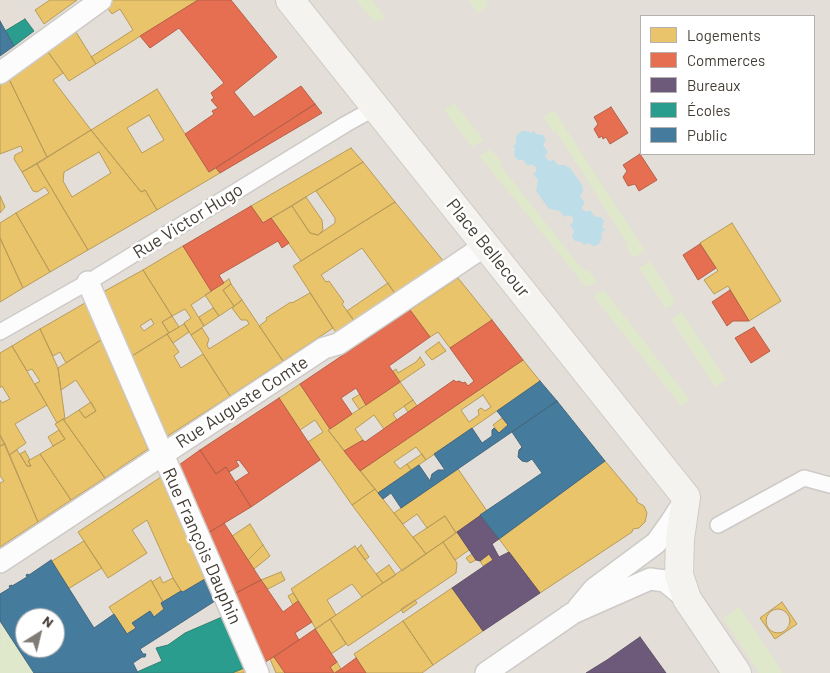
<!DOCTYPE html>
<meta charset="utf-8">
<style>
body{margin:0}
#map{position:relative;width:830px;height:673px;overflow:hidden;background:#efedea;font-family:Barlow,sans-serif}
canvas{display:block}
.legend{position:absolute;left:640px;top:15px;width:175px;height:140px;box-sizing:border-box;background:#fff;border:1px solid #b4b1af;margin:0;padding:6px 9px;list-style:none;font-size:15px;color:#443d36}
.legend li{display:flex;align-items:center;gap:10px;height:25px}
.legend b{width:25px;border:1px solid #b4b1af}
.north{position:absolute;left:15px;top:608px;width:50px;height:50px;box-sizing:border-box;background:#fff;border:1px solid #b4b1af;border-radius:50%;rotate:36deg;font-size:14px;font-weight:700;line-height:20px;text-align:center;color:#443d36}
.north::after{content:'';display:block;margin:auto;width:18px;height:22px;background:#807b75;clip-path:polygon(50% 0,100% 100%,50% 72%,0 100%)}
</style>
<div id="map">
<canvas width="830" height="673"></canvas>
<ul class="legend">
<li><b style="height:14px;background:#e9c46a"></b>Logements</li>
<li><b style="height:14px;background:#e76f51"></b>Commerces</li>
<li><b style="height:14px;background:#6d597a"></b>Bureaux</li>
<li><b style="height:14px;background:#2a9d8f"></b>Écoles</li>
<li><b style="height:14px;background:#457b9d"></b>Public</li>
</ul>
<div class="north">N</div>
</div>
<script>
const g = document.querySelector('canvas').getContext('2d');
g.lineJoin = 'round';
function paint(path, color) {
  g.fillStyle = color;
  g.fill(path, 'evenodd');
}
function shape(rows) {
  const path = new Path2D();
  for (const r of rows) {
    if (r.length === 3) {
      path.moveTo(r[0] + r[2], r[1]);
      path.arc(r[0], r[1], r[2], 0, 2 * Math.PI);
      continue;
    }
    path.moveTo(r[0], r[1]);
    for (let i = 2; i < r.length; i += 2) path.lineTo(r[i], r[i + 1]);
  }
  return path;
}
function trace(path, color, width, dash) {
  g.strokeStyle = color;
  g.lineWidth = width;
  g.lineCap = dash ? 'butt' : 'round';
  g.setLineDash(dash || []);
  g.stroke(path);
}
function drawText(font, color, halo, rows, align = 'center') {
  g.font = font + ' Barlow,sans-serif';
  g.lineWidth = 5;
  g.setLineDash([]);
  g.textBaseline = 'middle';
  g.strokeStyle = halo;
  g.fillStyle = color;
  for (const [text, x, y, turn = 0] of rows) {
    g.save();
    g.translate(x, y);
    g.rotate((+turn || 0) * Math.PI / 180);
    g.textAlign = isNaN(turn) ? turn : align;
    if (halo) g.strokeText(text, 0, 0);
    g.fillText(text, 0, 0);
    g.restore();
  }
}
const residential = shape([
 [0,0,830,0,830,673,0,673],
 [641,16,814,16,814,154,641,154],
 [25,618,55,618,55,648,25,648]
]);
const education = shape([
 [0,0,11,0,34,31,0,56]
]);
const green = shape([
 [356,0,372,0,386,18,374,22],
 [469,0,485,0,488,6,477,13],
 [454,103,484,140,472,147,444,110],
 [554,110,645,251,633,258,625,245,627,243,555,130,553,132,543,117],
 [491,149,503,164,501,166,584,271,587,269,597,281,586,287,479,156],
 [650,261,676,302,666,309,639,268],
 [604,290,690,400,681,406,593,296],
 [682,312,726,380,715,387,671,319],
 [739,607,783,673,759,673,723,618],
 [1,621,34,673,0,673]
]);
const water = shape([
 [522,131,527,131,531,133,534,131,536,134,543,135,546,140,543,145,548,152,545,155,546,158,549,161,554,160,558,165,564,165,570,168,582,185,583,190,580,196,585,203,582,206,582,209,586,212,590,210,595,217,601,217,604,221,602,227,605,230,601,233,602,238,599,244,594,246,587,243,584,245,582,242,575,241,572,236,574,231,570,225,573,222,573,217,568,215,564,217,560,211,549,209,536,191,538,180,533,174,536,172,536,167,531,164,528,166,523,160,518,160,514,155,515,149,513,146,516,144,516,136]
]);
const homes = shape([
 [50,0,77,0,44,24,35,10,50,0],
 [113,0,198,0,96,64,91,57,133,30,120,9,112,14,106,6,113,0],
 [74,29,96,64,69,81,46,49,74,29],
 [46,49,63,73,53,80,91,130,47,157,8,77,46,49],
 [8,77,47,157,22,172,14,159,15,155,23,151,21,146,0,154,0,83,8,77],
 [157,89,209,172,216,168,220,173,157,210,145,190,141,192,91,130,157,89],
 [149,115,164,140,142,153,127,128,149,115],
 [91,130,141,192,145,190,157,210,88,250,37,164,91,130],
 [99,152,111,173,72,197,63,181,64,172,99,152],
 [351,148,363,162,263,223,251,206,351,148],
 [363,162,395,202,301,261,271,218,292,206,310,233,318,235,335,223,335,218,316,191,363,162],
 [37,164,88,250,50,272,16,213,49,193,45,187,37,192,33,191,22,172,37,164],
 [0,196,5,207,0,213,0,196],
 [306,197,322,220,323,230,318,235,310,233,292,206,306,197],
 [395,202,445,263,396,295,362,248,321,275,326,282,329,281,344,302,342,304,355,322,337,334,293,266,395,202],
 [16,213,50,272,23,288,0,238,0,223,16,213],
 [732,223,781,301,749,321,728,286,714,294,704,280,718,271,700,243,732,223],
 [0,238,23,288,0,302,0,238],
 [183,246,212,291,191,305,204,326,191,335,184,323,191,318,185,309,172,316,143,270,183,246],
 [143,270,172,316,162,322,169,333,132,356,103,292,143,270],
 [151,319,154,324,144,331,140,326,151,319],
 [458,278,492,320,450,348,438,332,430,337,410,310,458,278],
 [229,279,231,284,223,290,234,306,219,316,205,295,229,279],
 [388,283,396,295,355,322,347,311,388,283],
 [231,284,242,300,234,306,223,290,231,284],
 [310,293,333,328,283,361,259,326,267,320,266,318,291,302,292,303,310,293],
 [242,300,283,361,230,396,191,335,202,328,209,339,207,345,209,349,249,324,247,320,241,320,232,308,242,300],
 [85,303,101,340,66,363,60,352,53,356,40,329,85,303],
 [213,308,219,316,204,326,199,317,213,308],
 [172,316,179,327,169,333,162,322,172,316],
 [184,324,189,332,173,343,167,334,184,324],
 [40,329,58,368,65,419,63,419,57,423,35,384,40,381,32,369,27,371,12,346,40,329],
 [167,334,179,352,174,356,181,368,203,354,230,396,166,437,132,356,167,334],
 [101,340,148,449,105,478,63,419,65,419,79,410,85,418,96,411,76,380,61,390,58,368,101,340],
 [439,342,446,351,432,360,425,352,439,342],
 [12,346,47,405,15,424,26,443,9,455,0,435,0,400,2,403,10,399,2,386,0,388,0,353,12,346],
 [420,357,425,365,400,382,393,371,396,369,398,373,416,362,420,357],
 [523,360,540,381,426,460,416,447,394,462,400,469,407,464,411,470,378,493,360,471,523,360],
 [483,395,491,407,485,411,481,408,478,410,479,415,469,422,461,410,483,395],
 [400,382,413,400,393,414,397,420,384,429,374,415,355,429,363,440,344,451,328,430,400,382],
 [300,384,330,429,328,430,375,489,352,505,308,442,323,432,315,420,300,430,279,398,300,384],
 [360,394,366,405,359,409,352,399,360,394],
 [413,400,417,406,408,412,404,406,413,400],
 [91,402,96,411,85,418,79,410,91,402],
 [502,418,508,425,499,433,493,425,502,418],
 [63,419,105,478,71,500,40,454,65,439,55,424,63,419],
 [59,430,65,439,53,446,48,437,59,430],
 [0,435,5,444,0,446,0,435],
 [5,444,38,522,0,547,0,483,4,481,0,476,0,446,5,444],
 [17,450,27,466,31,466,28,461,40,454,71,500,38,522,9,455,17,450],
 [25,451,30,460,28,461,31,466,27,466,20,454,25,451],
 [422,454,426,460,411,470,407,464,422,454],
 [605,461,637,499,637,502,644,506,647,513,645,522,639,528,633,529,632,532,540,593,499,539,605,461],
 [458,469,487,511,456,533,445,516,427,528,417,514,403,524,394,513,458,469],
 [161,477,205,579,183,592,181,591,173,578,147,520,132,530,147,553,108,578,78,532,161,477],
 [375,489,426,554,402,571,352,505,375,489],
 [445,516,456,533,426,554,413,537,445,516],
 [250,524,263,545,248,560,232,536,250,524],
 [457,532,469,550,455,560,443,542,457,532],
 [84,541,102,568,68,589,52,561,84,541],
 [443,542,457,563,456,573,348,646,330,619,443,542],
 [263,545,270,556,254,569,248,560,263,545],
 [361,545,369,557,365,560,357,549,361,545],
 [355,546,383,583,362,597,352,584,327,600,336,615,316,629,291,589,355,546],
 [472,554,476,560,470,563,466,558,472,554],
 [489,554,493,560,483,566,480,561,489,554],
 [389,565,396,575,383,583,376,574,389,565],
 [281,572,285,580,268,589,261,580,281,572],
 [160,577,163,583,173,578,181,591,163,602,152,582,160,577],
 [151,580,163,602,161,603,164,609,154,617,150,611,132,623,136,628,127,634,109,607,151,580],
 [452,588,483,631,433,665,403,621,452,588],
 [293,593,298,601,293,605,288,596,293,593],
 [415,600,417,603,403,613,401,609,415,600],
 [782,602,797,624,775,639,760,618,782,602],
 [778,621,12],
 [330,619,346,644,331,654,315,629,330,619],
 [403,621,433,665,422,673,366,673,354,654,403,621],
 [274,657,285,673,276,673,270,659,274,657],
 [337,662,341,669,334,673,330,667,337,662],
 [244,668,244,673,232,673,244,668]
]);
const shops = shape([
 [198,0,231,0,277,57,234,92,254,117,301,86,315,104,209,172,185,134,214,114,212,111,218,108,211,100,214,98,211,93,224,83,179,28,150,48,140,36,198,0],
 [315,104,322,113,220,173,216,168,315,104],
 [611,107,628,133,610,144,606,137,603,139,602,136,599,138,594,129,598,124,594,117,611,107],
 [640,154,657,180,639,191,635,184,628,186,623,177,627,171,623,165,640,154],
 [251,206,263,223,271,218,289,243,282,248,278,241,219,275,224,283,211,291,183,246,251,206],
 [700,244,716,268,698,280,683,255,700,244],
 [730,290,743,311,749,321,733,321,727,326,712,302,730,290],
 [410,310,430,337,389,366,400,382,366,405,356,388,341,398,352,414,330,429,300,384,410,310],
 [492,320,523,360,360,471,344,451,363,440,365,442,454,380,456,382,459,381,463,383,465,382,468,386,474,381,450,348,492,320],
 [754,327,770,351,751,363,735,338,754,327],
 [279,398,320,460,251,507,235,482,249,473,239,460,236,461,239,466,229,472,226,467,216,474,200,450,279,398],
 [200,450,216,474,226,467,251,507,208,533,179,465,200,450],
 [224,523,261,580,234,594,208,533,224,523],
 [261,580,283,612,298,601,312,622,295,633,299,640,264,663,234,594,261,580],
 [315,629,337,662,330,667,334,673,285,673,274,657,315,629],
 [356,658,366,673,335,673,341,669,356,658]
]);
const offices = shape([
 [481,515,499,539,492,544,499,557,509,552,540,593,483,631,452,588,493,560,489,554,480,561,476,560,457,532,481,515],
 [640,637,666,673,586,673,607,660,640,637]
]);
const schools = shape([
 [25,19,34,31,14,46,5,31,25,19],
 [222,617,244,668,232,673,138,673,137,672,162,661,156,648,168,645,185,633,222,617]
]);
const public = shape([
 [0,21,14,46,0,56,0,21],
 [540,381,557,401,401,508,391,493,383,499,378,493,419,465,430,481,432,474,438,470,445,470,434,454,472,428,482,443,492,436,492,430,494,428,499,433,508,425,497,411,540,381],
 [557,401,605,461,499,539,480,515,542,473,532,459,527,462,522,461,518,457,519,450,522,447,512,432,557,401],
 [51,560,94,628,114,614,127,634,136,628,132,623,150,611,154,617,164,609,161,603,181,591,183,592,205,579,215,601,140,649,143,654,146,654,145,657,142,657,133,663,138,673,34,673,0,621,0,594,10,588,9,586,12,585,12,586,27,577,26,575,28,574,29,575,51,560],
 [25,618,55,618,55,648,25,648,25,618]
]);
const pedestrian = shape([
 [0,332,95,278,346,124,375,108],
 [718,525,804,478,830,485]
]);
const minor = shape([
 [0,73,101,0],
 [88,282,258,673],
 [0,562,324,348,338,344,486,245],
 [578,608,594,589,656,543,671,522,684,502],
 [486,673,573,613,650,579,665,581,687,599]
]);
const secondary = shape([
 [290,0,686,497,680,539,679,575,687,599,737,673]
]);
const streetNames = [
 ["Rue Victor Hugo",188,221,-32],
 ["Place Bellecour",488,248,51],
 ["Rue Auguste Comte",242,402,-33],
 ["Rue François Dauphin",202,546,66]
];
paint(residential, '#e3ded7');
paint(education, '#e5ded6');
paint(green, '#e0e8cc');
paint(water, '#bddee9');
paint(homes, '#e9c46a');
trace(homes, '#b89c5a', 1);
paint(shops, '#e76f51');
trace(shops, '#b66049', 1);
paint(offices, '#6d597a');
trace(offices, '#615166', 1);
paint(schools, '#2a9d8f');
trace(schools, '#328074', 1);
paint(public, '#457b9d');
trace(public, '#45687e', 1);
trace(pedestrian, '#cdcac7', 18);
trace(minor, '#cdcac7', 24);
trace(secondary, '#cfcac2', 30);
trace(pedestrian, '#fdfcfc', 15);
trace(minor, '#fdfcfc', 21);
trace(secondary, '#f5f3ef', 28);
drawText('18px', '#443d36', '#fff', streetNames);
</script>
